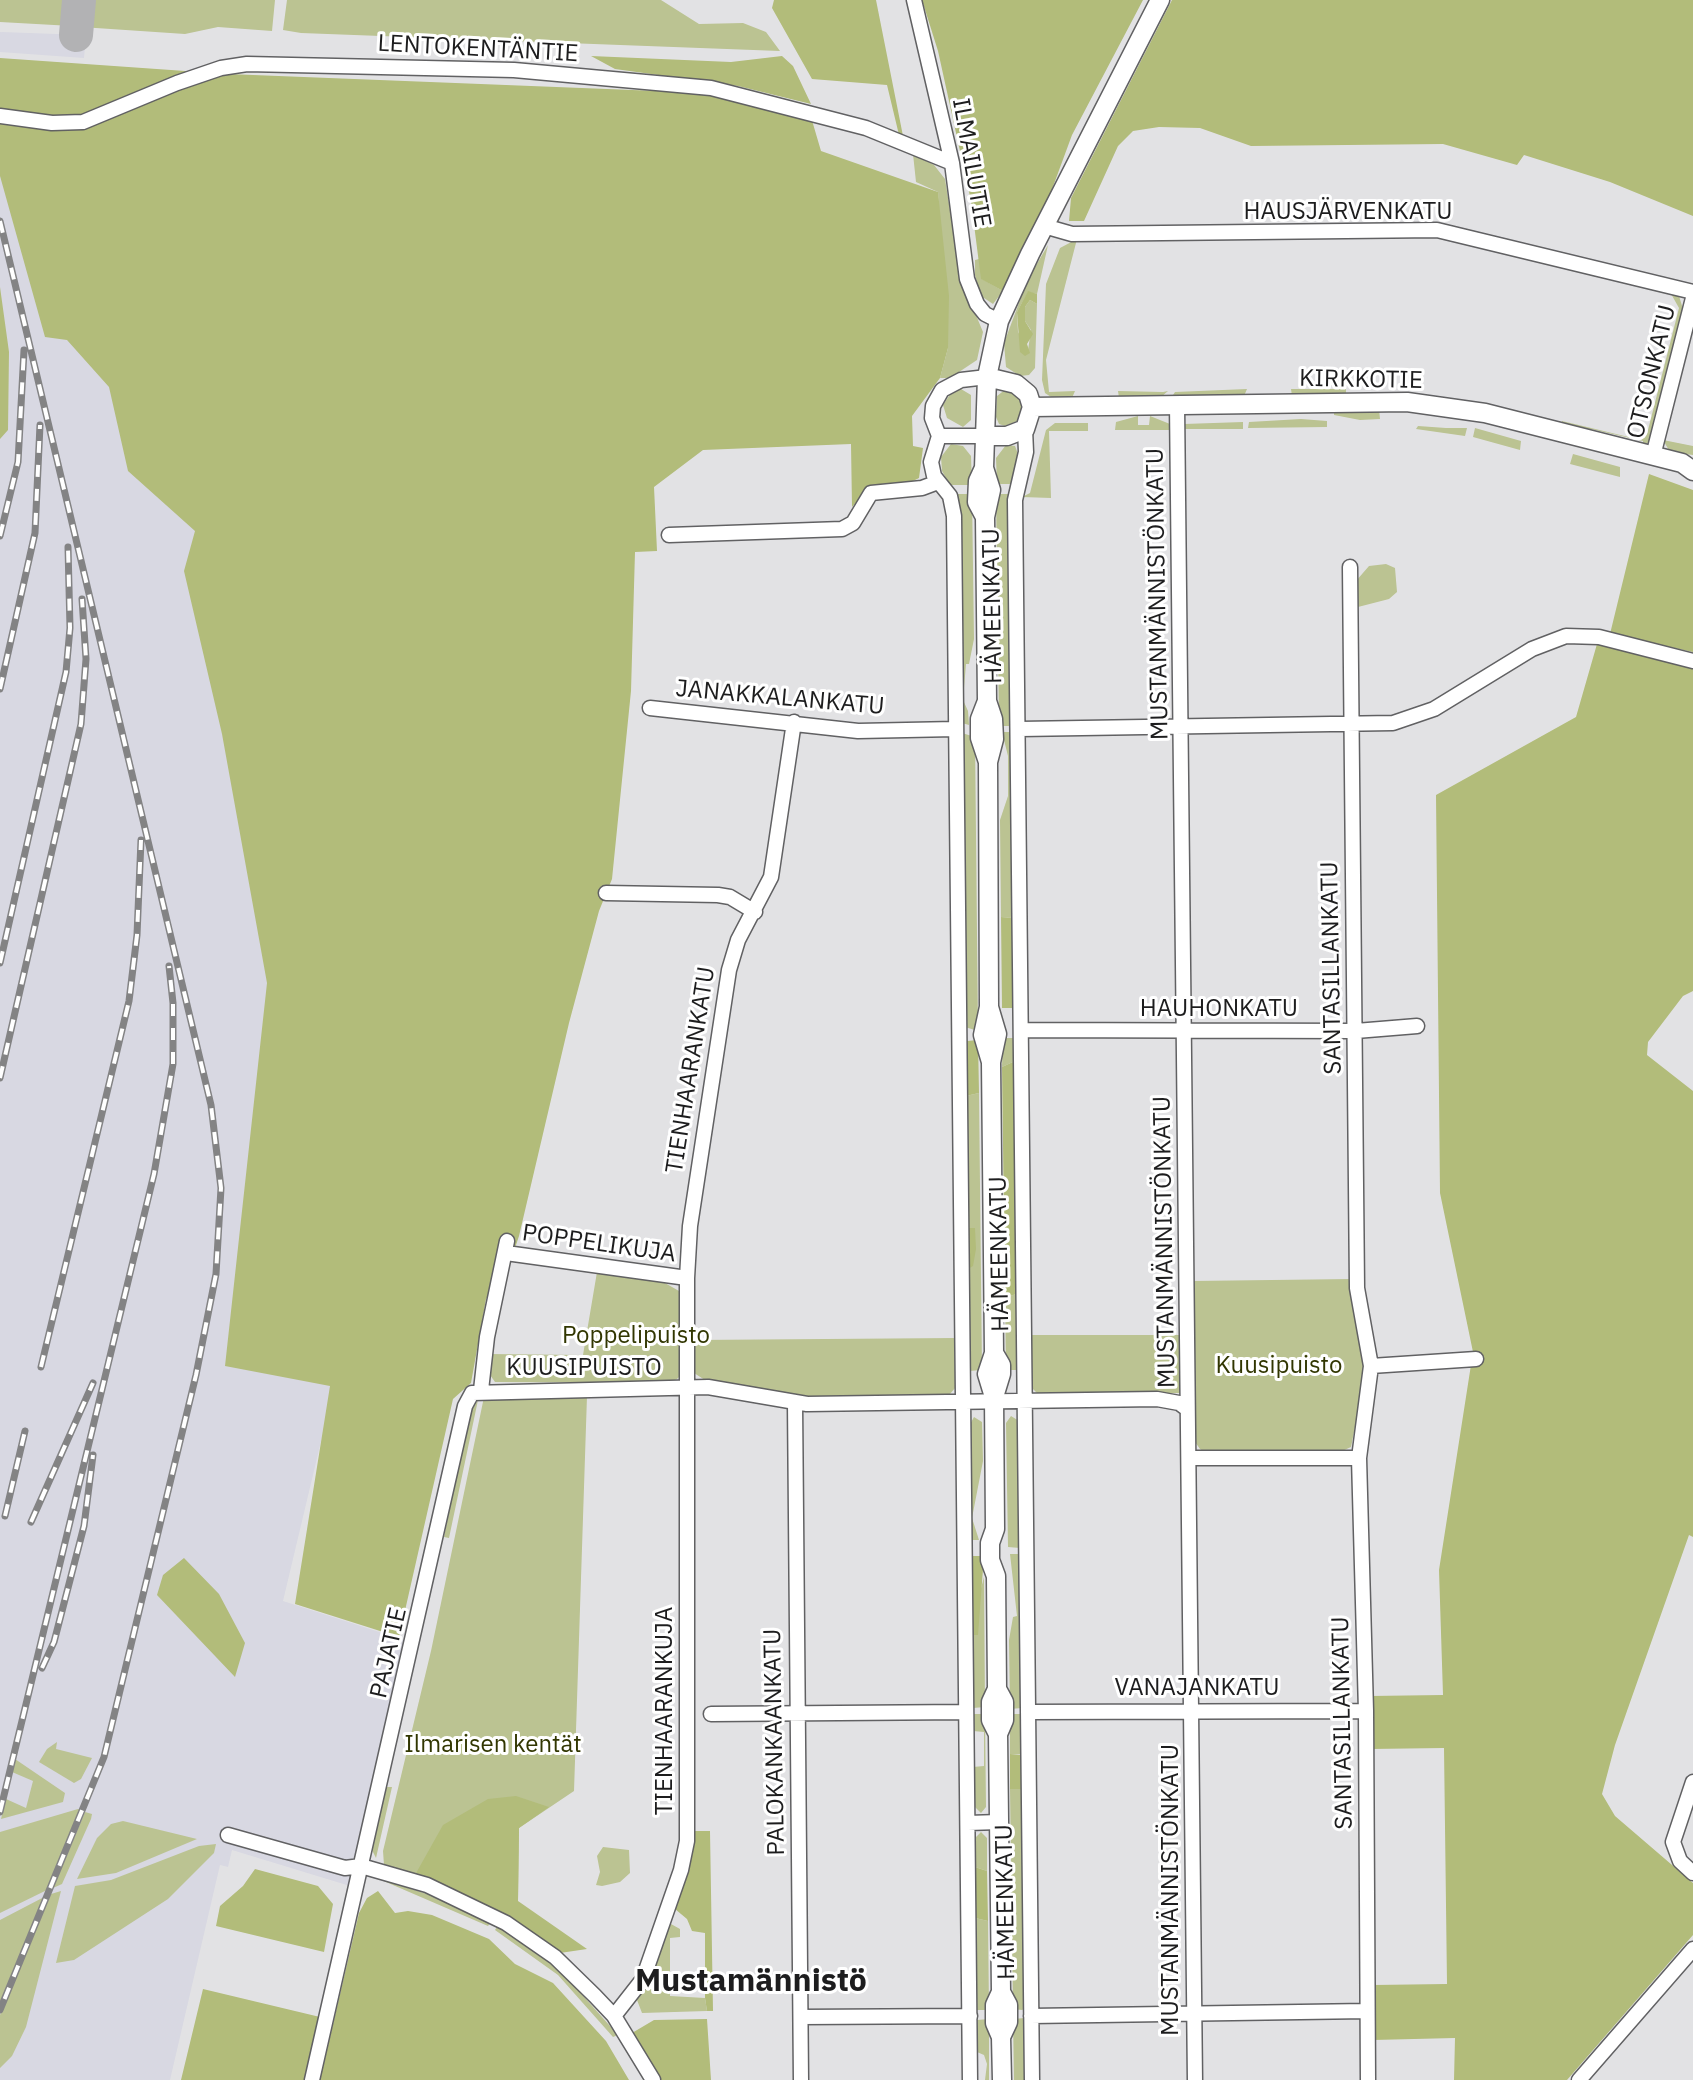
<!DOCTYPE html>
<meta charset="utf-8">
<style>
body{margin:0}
canvas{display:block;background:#e2e2e4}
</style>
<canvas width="1693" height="2080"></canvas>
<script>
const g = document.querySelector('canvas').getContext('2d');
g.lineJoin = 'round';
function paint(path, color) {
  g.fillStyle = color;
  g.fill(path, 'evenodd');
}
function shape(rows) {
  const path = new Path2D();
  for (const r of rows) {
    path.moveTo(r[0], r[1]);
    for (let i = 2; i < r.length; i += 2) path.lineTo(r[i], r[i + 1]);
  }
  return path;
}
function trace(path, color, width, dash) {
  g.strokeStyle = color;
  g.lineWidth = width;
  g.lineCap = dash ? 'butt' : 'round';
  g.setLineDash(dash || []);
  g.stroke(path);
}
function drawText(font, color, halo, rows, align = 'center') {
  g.font = font + ' "IBM Plex Sans",sans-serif';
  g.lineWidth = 6;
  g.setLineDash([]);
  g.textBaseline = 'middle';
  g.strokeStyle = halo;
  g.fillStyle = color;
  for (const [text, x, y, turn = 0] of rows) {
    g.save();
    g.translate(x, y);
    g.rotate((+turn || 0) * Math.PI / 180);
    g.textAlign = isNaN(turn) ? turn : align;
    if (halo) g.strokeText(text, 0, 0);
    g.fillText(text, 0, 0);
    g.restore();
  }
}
const built = shape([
 [0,32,86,35,84,58,0,52],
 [0,169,472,806,283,1601,404,1640,350,1886,232,1850,228,1867,220,1865,170,2080,0,2080]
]);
const green = shape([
 [0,0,74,0,72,26,0,22],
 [83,0,275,0,272,31,218,27,185,34,81,27],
 [287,0,661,0,699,24,743,23,766,32,780,51,301,33,283,30],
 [913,154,934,165,945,179,961,279,983,332,977,360,950,378,940,378,948,348,938,192,916,182],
 [1077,239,1046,360,1049,392,1075,391,1072,398,1054,399,1045,393,1042,380,1046,284,1060,248],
 [1048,245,1037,294,1028,292,1017,312,1018,332,1028,350,1031,330,1025,321,1025,307,1030,300,1037,304,1035,368,1029,375,1020,376,1006,367,1004,343,1028,279],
 [979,259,982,279,1003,291,993,304,981,296,975,275,975,260],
 [1670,292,1679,296,1683,309,1649,442,1643,445,1643,441,1591,429,1589,433,1562,426,1562,421,1641,440,1647,434,1679,308],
 [961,389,971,395,971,420,963,427,947,418,943,405,951,393],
 [1006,389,1019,395,1023,411,1017,421,1005,426,999,424,996,417,997,396],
 [1247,389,1244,396,1173,395,1175,392],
 [1291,389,1346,389,1346,393,1292,396],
 [1118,391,1163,392,1168,391,1161,397,1119,398],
 [1379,409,1380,419,1360,420,1334,415,1334,411],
 [1138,416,1138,425,1149,425,1150,416,1170,424,1171,430,1115,430,1116,422],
 [1301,419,1327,421,1327,427,1248,428,1249,422],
 [1243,422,1243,429,1183,429,1184,424],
 [1055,423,1088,423,1088,431,1049,431,1051,498,1022,497,1030,493,1046,430],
 [1418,426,1446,428,1467,428,1465,436,1416,429],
 [1475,428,1521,441,1520,450,1473,437],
 [1663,440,1693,446,1693,455,1670,452],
 [951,444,963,446,971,456,972,485,950,485,942,471,941,457],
 [1006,445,1015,446,1018,454,1011,484,997,484,996,458],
 [1573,454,1620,467,1620,477,1570,464],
 [958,494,972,494,974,639,969,664,966,664,963,700,968,711,969,725,962,723],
 [996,494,1010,494,1010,726,999,726],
 [1386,564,1395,568,1397,592,1389,599,1358,607,1356,581,1369,566],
 [1002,732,1011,732,1013,918,1001,917,1000,820,1008,796,1008,756],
 [962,733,975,737,978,1031,965,1027],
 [1003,1038,1015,1038,1015,1061,1002,1067],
 [979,1093,982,1370,969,1371,966,1096],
 [597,1272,665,1283,679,1291,681,1375,677,1379,668,1383,495,1382,488,1372,488,1354,583,1355],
 [1352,1279,1365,1350,1363,1387,1351,1447,1340,1452,1206,1453,1200,1449,1193,1439,1192,1281],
 [1017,1294,1019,1370,1006,1370,1005,1297],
 [1032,1335,1184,1335,1182,1393,1038,1394,1032,1388],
 [956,1338,956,1387,949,1395,794,1397,708,1382,694,1373,694,1340],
 [587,1396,574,1791,519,1828,518,1901,508,1916,449,1887,384,1865,383,1851,431,1651,484,1397],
 [478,1400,449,1538,444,1537,469,1415],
 [1011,1416,1019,1421,1020,1548,1008,1547,1006,1423],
 [974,1417,982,1422,983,1461,972,1518,979,1540,971,1540,969,1426],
 [1010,1554,1021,1554,1022,1708,1010,1709,1009,1640,1013,1617,1017,1616],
 [984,1577,985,1707,973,1708,972,1635,978,1635,978,1600],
 [972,1714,985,1714,986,1807,981,1813,974,1806,973,1767,984,1766,984,1732,973,1731],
 [1010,1714,1022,1714,1023,1754,1010,1754],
 [57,1742,56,1749,92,1758,81,1779,74,1783,39,1762,47,1749],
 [15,1759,65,1793,63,1802,1,1819,6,1799,26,1808,33,1781,12,1772],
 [386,1787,392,1787,376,1858,372,1850],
 [1010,1789,1023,1789,1026,2008,1022,2010,1013,2009],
 [78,1809,82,1810,49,1889,0,1913,0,1832],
 [85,1812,92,1814,91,1819,62,1884,53,1888],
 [123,1821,197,1839,116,1873,77,1879,97,1838,111,1824],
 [981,1832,987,1838,987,1871,975,1867,974,1839],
 [216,1844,214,1853,168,1899,74,1960,56,1963,75,1886,111,1880,199,1846],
 [603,1847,629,1850,630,1873,620,1882,602,1886,596,1885,600,1872,597,1856],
 [379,1879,440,1898,491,1922,488,1926],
 [61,1891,26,2027,12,2056,0,2068,0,2015,51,1894],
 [46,1896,0,2006,0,1920],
 [975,1918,988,1921,989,2010,977,2010],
 [671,1924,680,1929,680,1937,670,1938,670,1996,705,1998,707,2011,642,2013,637,2000],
 [498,1925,561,1971,618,2035,613,2037,558,1975,495,1930],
 [1025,2018,1026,2080,1014,2080,1013,2019],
 [989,2019,989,2080,985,2080,987,2064,984,2055,977,2052,977,2020]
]);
const forest = shape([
 [774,0,876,0,903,136,899,135,887,85,812,79,772,8],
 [922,0,1143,0,1072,135,1044,211,1003,291,981,279,971,201,938,51],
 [1172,0,1693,0,1693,216,1610,182,1524,155,1517,165,1443,144,1251,146,1200,128,1159,127,1133,131,1118,146,1084,221,1069,221,1071,198],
 [591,56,731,62,782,56,793,66,811,104,738,86,615,69],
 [0,58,228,74,708,93,811,117,821,151,938,192,949,296,948,348,940,378,912,416,913,446,923,448,919,478,913,481,871,485,852,507,851,444,703,450,654,487,657,551,635,552,631,691,612,879,599,911,569,1023,519,1236,511,1260,486,1299,471,1383,453,1399,399,1637,295,1604,330,1386,225,1366,267,983,222,734,184,571,195,531,128,471,109,387,67,340,45,337,0,176],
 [0,287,9,352,8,430,0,439],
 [1028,291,1037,294,1037,304,1030,300,1025,307,1025,321,1033,334,1027,344,1030,353,1025,356,1020,352,1017,312],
 [1649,474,1693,490,1693,652,1610,634],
 [1597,644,1693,668,1693,991,1683,996,1648,1042,1647,1055,1693,1091,1693,1537,1689,1535,1615,1745,1602,1794,1615,1816,1693,1883,1693,1935,1567,2080,1454,2080,1455,2038,1373,2040,1373,1985,1447,1984,1444,1748,1370,1749,1370,1696,1443,1695,1439,1570,1473,1352,1440,1193,1436,795,1576,717],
 [1001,917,1013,918,1014,1008,1002,1008],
 [978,1040,979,1093,966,1096,965,1046,967,1041],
 [1015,1061,1017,1294,1005,1297,1002,1067],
 [967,1228,975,1228,976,1249,973,1266,968,1269],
 [971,1556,984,1556,978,1635,972,1635],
 [184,1558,219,1594,245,1643,235,1677,157,1595,163,1575],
 [1010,1754,1023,1755,1023,1789,1010,1789],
 [516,1796,549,1807,519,1828,518,1901,587,1949,560,1953,508,1916,415,1875,443,1825,488,1799],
 [693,1831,710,1831,713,2011,707,2011,705,1998,705,1933,692,1931,687,1919,675,1909],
 [975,1867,987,1871,988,1921,975,1918],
 [255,1869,318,1886,333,1904,324,1952,216,1926,220,1906,243,1886],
 [378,1891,395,1913,408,1911,432,1915,489,1939,515,1964,553,1983,606,2041,629,2080,320,2080,359,1913,367,1898],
 [203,1989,320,2017,305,2080,181,2080],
 [707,2019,711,2080,661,2080,632,2033,654,2020]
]);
const taxiway = shape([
 [76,35,79,0]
]);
const street = shape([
 [914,0,952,163,967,279,977,304,985,314,999,321],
 [0,116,52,123,83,122,177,83,221,68,247,64,514,70,711,88,866,128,952,163],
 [1044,226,1072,234,1437,230,1693,292],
 [1177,404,1195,2080],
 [1025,429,1026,452,1015,500,1032,2080],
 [939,436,983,436],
 [1653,456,1693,298],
 [669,535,842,529,853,523,871,493,922,488,938,482],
 [1350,567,1357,1288,1371,1366,1359,1458,1366,1711,1368,2080],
 [650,708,858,731,955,729],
 [1020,729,1393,723,1434,709,1532,649,1566,636,1599,637,1693,661],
 [606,893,718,895,730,897,755,912],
 [1021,1030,1356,1031,1417,1026],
 [506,1253,687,1278],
 [1371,1366,1476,1359],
 [481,1390,487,1337,507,1241],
 [795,1403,801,2080],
 [1189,1458,1359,1458],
 [1028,1712,1366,1711],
 [711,1714,966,1712],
 [1693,1782,1673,1842,1680,1861,1693,1873],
 [968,1823,999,1822],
 [228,1835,345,1868,361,1866,427,1885,506,1923,555,1957,595,1996,614,2016,653,2080],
 [614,2016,643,1979,681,1870,687,1841,687,1278,690,1226,729,970,738,940,771,877,794,722],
 [1031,2016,1367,2011],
 [801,2017,970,2016],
 [312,2080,465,1406,472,1393,708,1387,807,1404,1157,1399,1179,1403,1187,1409],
 [970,2080,954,516,950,496,934,476,931,462,939,436,932,418,933,406,942,390,961,380,987,377],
 [1579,2080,1693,1949]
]);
const secondary = shape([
 [1032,407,1407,402,1485,413,1682,463,1693,471],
 [983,436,1007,436,1025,429,1032,407,1028,394,1016,384,987,377],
 [984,468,991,490,985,517,987,701,993,719,994,739,988,762,989,1007,983,1035,991,1062],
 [985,517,977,502,978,481,984,468,987,377,999,321,1030,254,1160,0],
 [987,701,980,719,980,738,988,762],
 [989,1007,997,1034,991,1062,994,1353,987,1374,994,1397,995,1529,990,1543,990,1560,996,1576,997,1689,991,1702,991,1720,998,1734],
 [994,1397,1001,1374,1001,1365,994,1353],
 [997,1689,1004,1702,1004,1720,998,1734,1001,1992,1008,2005,1008,2022,1001,2037],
 [1001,1992,995,2005,995,2023,1001,2037,1002,2080]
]);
const rail = shape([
 [0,221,211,1105,221,1188,216,1274,196,1375,104,1757,0,2010],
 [0,536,18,462,24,350],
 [0,689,35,533,40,425],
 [0,963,66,672,70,628,68,547],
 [0,1078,81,724,86,659,82,599],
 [41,1367,129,1001,137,935,141,840],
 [5,1516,25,1431],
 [31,1522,93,1383],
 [42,1668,54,1642,84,1526,93,1455],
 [0,1812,154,1174,173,1064,173,1003,169,966]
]);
const streetNames = [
 ["LENTOKENTÄNTIE",478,49,3],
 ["ILMAILUTIE",971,163,80],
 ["HAUSJÄRVENKATU",1348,212],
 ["OTSONKATU",1652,372,-76],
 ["KIRKKOTIE",1361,380,1],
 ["MUSTANMÄNNISTÖNKATU",1158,594,-91],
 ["HÄMEENKATU",993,606,-91],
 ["JANAKKALANKATU",780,698,5],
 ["SANTASILLANKATU",1332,968,-91],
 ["HAUHONKATU",1219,1009],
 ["TIENHAARANKATU",691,1070,-81],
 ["MUSTANMÄNNISTÖNKATU",1165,1242,-91],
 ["POPPELIKUJA",599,1244,8],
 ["HÄMEENKATU",1000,1254,-91],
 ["KUUSIPUISTO",584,1368],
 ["PAJATIE",389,1653,-77],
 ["VANAJANKATU",1197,1688],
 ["TIENHAARANKUJA",665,1711,-90],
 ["SANTASILLANKATU",1343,1723,-91],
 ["PALOKANKAANKATU",775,1742,-91],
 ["MUSTANMÄNNISTÖNKATU",1171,1890,-90],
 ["HÄMEENKATU",1006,1902,-91]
];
const parkNames = [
 ["Poppelipuisto",636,1336],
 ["Kuusipuisto",1279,1366],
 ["Ilmarisen kentät",493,1745]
];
const districtNames = [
 ["Mustamännistö",751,1982]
];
paint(built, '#d8d8e2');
paint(green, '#bbc392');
paint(forest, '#b2bc7a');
trace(taxiway, '#b2b2b4', 34);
trace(street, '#616163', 17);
trace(secondary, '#616163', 21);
trace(street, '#fff', 14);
trace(secondary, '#fff', 18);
trace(rail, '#838384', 7);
trace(rail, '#fff', 4, [12]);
drawText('24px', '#1d1d1e', '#fff', streetNames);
drawText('24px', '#313601', '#fff', parkNames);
drawText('bold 32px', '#1d1d1e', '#fff', districtNames);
</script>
